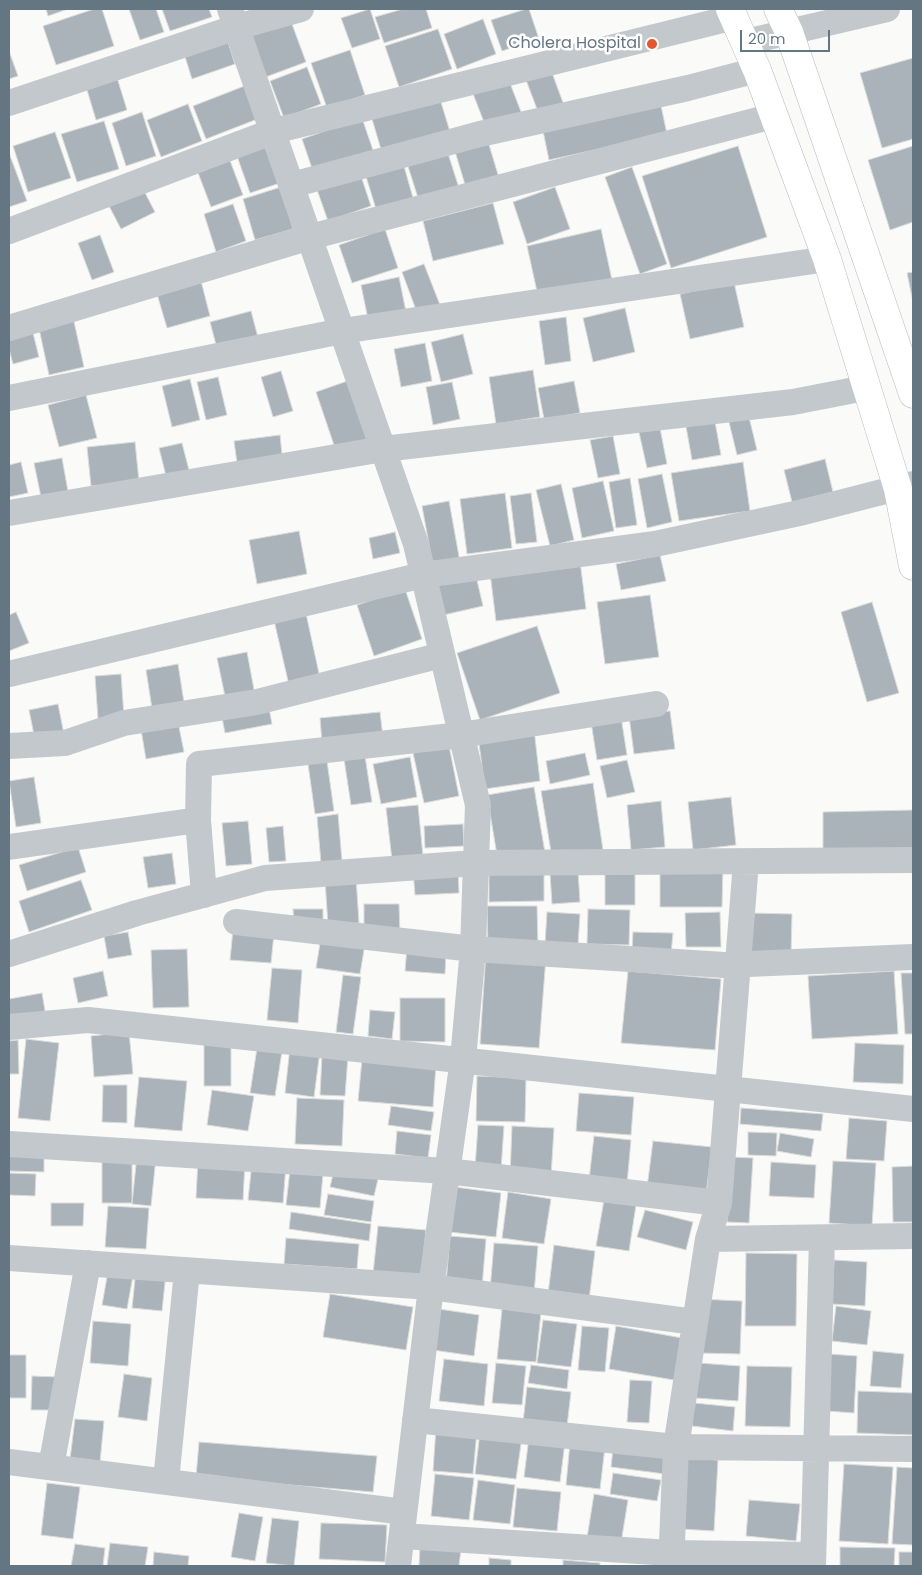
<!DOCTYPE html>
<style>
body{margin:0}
#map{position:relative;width:922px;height:1575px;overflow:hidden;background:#fafaf8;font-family:Poppins,sans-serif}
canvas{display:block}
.frame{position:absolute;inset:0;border:10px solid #657683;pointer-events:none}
.scale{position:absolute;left:740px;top:30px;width:90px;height:22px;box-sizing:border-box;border:2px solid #657683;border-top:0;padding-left:6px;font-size:15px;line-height:18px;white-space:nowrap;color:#657683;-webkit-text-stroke:4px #fff;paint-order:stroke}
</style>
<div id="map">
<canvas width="922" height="1575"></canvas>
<div class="frame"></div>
<div class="scale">20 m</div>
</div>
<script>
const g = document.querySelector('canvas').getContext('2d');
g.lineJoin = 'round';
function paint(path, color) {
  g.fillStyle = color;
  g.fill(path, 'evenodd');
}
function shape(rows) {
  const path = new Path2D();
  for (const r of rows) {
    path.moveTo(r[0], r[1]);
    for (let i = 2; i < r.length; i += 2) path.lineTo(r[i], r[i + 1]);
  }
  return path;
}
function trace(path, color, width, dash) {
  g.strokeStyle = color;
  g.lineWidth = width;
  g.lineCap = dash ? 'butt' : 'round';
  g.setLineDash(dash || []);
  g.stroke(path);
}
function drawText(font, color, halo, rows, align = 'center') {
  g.font = font + ' Poppins,sans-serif';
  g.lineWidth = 5;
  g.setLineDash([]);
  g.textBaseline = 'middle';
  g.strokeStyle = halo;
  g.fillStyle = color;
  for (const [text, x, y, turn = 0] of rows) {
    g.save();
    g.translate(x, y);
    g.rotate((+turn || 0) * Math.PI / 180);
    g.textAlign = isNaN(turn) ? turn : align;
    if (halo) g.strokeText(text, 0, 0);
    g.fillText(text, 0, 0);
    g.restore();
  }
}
const building = shape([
 [46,9,68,9,48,16,46,9],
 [94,9,102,9,114,46,56,65,43,26,94,9],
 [129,9,156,9,164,32,140,40,129,9],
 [162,9,209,9,212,17,170,31,162,9],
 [370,9,380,39,352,48,341,18,370,9],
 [403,9,426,9,432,28,384,43,375,17,403,9],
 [526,9,529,9,539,39,502,51,491,20,526,9],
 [289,16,306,62,263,78,246,32,289,16],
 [483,19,496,54,457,69,444,34,483,19],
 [438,29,452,69,399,87,385,46,438,29],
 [225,33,235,64,192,79,182,47,225,33],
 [350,50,365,95,327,108,311,63,350,50],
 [9,51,18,76,9,79,9,51],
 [913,58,913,139,882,148,860,73,913,58],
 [307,67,321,104,284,118,270,81,307,67],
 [551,70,565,108,540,117,526,80,551,70],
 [115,71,127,110,96,120,84,80,115,71],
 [508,78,523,117,487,130,472,91,508,78],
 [247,85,260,118,206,139,193,106,247,85],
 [440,99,451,135,383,156,372,119,440,99],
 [660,101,667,134,549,160,542,126,660,101],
 [188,104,202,141,161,157,147,120,188,104],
 [142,112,156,156,126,166,112,123,142,112],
 [362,118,375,156,315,177,302,139,362,118],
 [104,121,119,169,77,182,61,134,104,121],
 [55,132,71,178,28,192,13,146,55,132],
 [487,138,499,178,466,188,454,148,487,138],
 [270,144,283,182,250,193,237,156,270,144],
 [445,144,459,188,419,201,405,157,445,144],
 [738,146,767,237,671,268,642,176,738,146],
 [913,146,913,222,890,230,868,160,913,146],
 [9,153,27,201,9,207,9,153],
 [229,158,243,195,211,207,197,170,229,158],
 [402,159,413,198,376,209,364,170,402,159],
 [632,167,667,264,640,274,605,177,632,167],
 [359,170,371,206,328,221,315,184,359,170],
 [142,187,155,212,121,229,108,204,142,187],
 [281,187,293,229,255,240,243,199,281,187],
 [555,187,570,229,527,244,513,202,555,187],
 [493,203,504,244,433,261,423,221,493,203],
 [233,204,246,241,216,252,204,214,233,204],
 [385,229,398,268,352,283,339,245,385,229],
 [601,229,612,280,538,296,527,246,601,229],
 [100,235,114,272,92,280,78,243,100,235],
 [424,264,442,310,419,318,402,272,424,264],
 [913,272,913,302,907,273,913,272],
 [399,277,407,317,369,324,361,285,399,277],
 [201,281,210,316,167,328,157,294,201,281],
 [734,282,744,327,690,339,680,294,734,282],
 [625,308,635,352,593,362,583,318,625,308],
 [251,311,260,345,219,356,210,322,251,311],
 [73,317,84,367,49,375,38,324,73,317],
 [566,317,571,361,545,365,539,321,566,317],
 [31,325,39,357,13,364,9,349,9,330,31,325],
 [463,334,473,374,441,382,431,342,463,334],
 [425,343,432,381,401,387,394,349,425,343],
 [533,370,540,417,496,424,489,377,533,370],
 [281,371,293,411,273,417,261,377,281,371],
 [218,377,227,415,206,420,197,382,218,377],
 [356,378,376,437,336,451,316,392,356,378],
 [190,379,200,420,172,427,162,386,190,379],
 [574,381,580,413,544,419,538,388,574,381],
 [452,382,460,419,433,425,426,387,452,382],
 [86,395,97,438,59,447,48,405,86,395],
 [747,409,757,450,737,455,727,414,747,409],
 [714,416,721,455,692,460,685,421,714,416],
 [659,423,667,464,647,468,638,428,659,423],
 [280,435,283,464,238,470,234,441,280,435],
 [613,436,620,474,598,478,590,440,613,436],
 [135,442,139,481,91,486,87,447,135,442],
 [182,443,189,470,166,476,159,448,182,443],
 [62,458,69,497,42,502,34,463,62,458],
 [825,459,833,492,792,502,784,470,825,459],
 [21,462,28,493,9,497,9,465,21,462],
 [743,462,750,511,679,521,671,473,743,462],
 [662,474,672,522,647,528,638,479,662,474],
 [630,478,637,525,616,528,609,482,630,478],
 [603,481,614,531,582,538,572,488,603,481],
 [561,484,574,540,550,546,536,490,561,484],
 [505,493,512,548,467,554,460,499,505,493],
 [531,493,537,542,516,544,510,496,531,493],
 [449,501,460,562,433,566,422,506,449,501],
 [299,531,307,574,257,584,249,540,299,531],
 [395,532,400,553,373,559,369,538,395,532],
 [660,555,666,581,621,590,616,564,660,555],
 [580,561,586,609,496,621,490,573,580,561],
 [476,576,483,606,439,616,432,586,476,576],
 [405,589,422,639,374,656,357,605,405,589],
 [650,595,659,657,605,664,597,602,650,595],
 [872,602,899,693,867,702,841,612,872,602],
 [305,609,320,678,289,685,273,616,305,609],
 [16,612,29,643,9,651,9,615,16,612],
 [537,626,560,693,480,720,457,653,537,626],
 [247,652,255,695,226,701,217,658,247,652],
 [178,664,185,709,153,715,146,670,178,664],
 [121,674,124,717,98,719,95,676,121,674],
 [268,703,272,724,225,733,221,712,268,703],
 [58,704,64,734,35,740,29,710,58,704],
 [670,711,675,749,634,754,629,716,670,711],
 [380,712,383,737,322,743,320,718,380,712],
 [177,717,184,752,146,759,140,724,177,717],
 [621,717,627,755,597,760,591,722,621,717],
 [534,729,540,781,485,789,478,736,534,729],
 [449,746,459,796,424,803,413,753,449,746],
 [585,753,590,775,550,784,546,761,585,753],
 [365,756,372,802,351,805,344,759,365,756],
 [410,757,417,797,381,804,373,764,410,757],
 [627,760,635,792,607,798,600,766,627,760],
 [327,761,334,811,315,814,308,764,327,761],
 [34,777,41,823,16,827,9,781,34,777],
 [593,783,603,850,552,858,541,791,593,783],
 [534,787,545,853,498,861,487,795,534,787],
 [731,797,736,845,693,850,688,802,731,797],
 [661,801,665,847,631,850,627,805,661,801],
 [418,805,423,856,392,860,386,808,418,805],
 [913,810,913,853,823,856,823,812,913,810],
 [338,814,342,861,321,863,317,817,338,814],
 [248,821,252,864,226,866,222,823,248,821],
 [463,824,464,846,425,848,424,826,463,824],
 [283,826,286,861,269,862,266,828,283,826],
 [78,847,86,872,27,891,19,865,78,847],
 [172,853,176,884,148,888,143,857,172,853],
 [544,866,544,901,489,902,489,867,544,866],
 [660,866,723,866,722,907,660,907,660,866],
 [458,868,459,893,415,895,413,870,458,868],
 [605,869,635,869,635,905,605,905,605,869],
 [578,871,580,902,552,904,550,873,578,871],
 [356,877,359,923,328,926,325,879,356,877],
 [81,880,92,910,29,932,19,901,81,880],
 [364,904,399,904,400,934,364,934,364,904],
 [487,906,537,906,538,947,488,947,487,906],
 [293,909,323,909,323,926,294,926,293,909],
 [588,909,630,910,629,945,587,944,588,909],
 [547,912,580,914,578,945,545,944,547,912],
 [720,912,721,947,686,947,685,913,720,912],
 [750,913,792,914,791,955,749,953,750,913],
 [233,930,274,934,271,963,230,960,233,930],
 [128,932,132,955,108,959,104,936,128,932],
 [633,932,673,933,671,954,632,952,633,932],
 [321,937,365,944,360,974,316,968,321,937],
 [407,947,446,950,445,974,405,971,407,947],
 [187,949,189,1007,153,1008,151,950,187,949],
 [486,952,546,957,539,1048,480,1044,486,952],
 [272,968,302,970,298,1023,267,1020,272,968],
 [103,971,108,996,78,1003,73,978,103,971],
 [628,971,721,979,715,1050,621,1043,628,971],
 [894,971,898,1034,812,1039,808,976,894,971],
 [901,973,913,973,913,1034,905,1034,901,973],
 [343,975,361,977,353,1034,336,1032,343,975],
 [42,993,45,1011,9,1018,9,999,42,993],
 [400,998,445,998,445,1042,400,1041,400,998],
 [370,1010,395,1012,392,1039,368,1036,370,1010],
 [129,1032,133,1074,94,1077,91,1036,129,1032],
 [26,1039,59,1043,50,1121,18,1118,26,1039],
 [18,1040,19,1074,9,1074,9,1041,18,1040],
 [204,1040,231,1040,231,1086,204,1086,204,1040],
 [258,1042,283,1045,275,1096,250,1093,258,1042],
 [855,1043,904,1045,903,1084,853,1082,855,1043],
 [290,1047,320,1051,314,1097,285,1093,290,1047],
 [322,1055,348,1056,345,1096,320,1095,322,1055],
 [362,1059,436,1065,433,1107,358,1101,362,1059],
 [477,1076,526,1078,525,1122,476,1121,477,1076],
 [139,1077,187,1081,182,1131,134,1127,139,1077],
 [103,1085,127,1085,127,1123,102,1122,103,1085],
 [212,1090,254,1096,248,1131,207,1125,212,1090],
 [579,1093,634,1097,631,1135,576,1131,579,1093],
 [297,1098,344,1100,342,1146,295,1144,297,1098],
 [391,1106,434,1112,431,1131,388,1125,391,1106],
 [741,1108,823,1114,821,1131,740,1124,741,1108],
 [849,1118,887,1121,884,1161,846,1159,849,1118],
 [478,1125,504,1126,501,1170,475,1168,478,1125],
 [512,1126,554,1128,551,1177,510,1176,512,1126],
 [397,1131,431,1135,428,1158,395,1154,397,1131],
 [748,1132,777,1133,776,1156,748,1155,748,1132],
 [780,1133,814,1139,811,1157,777,1151,780,1133],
 [594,1136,631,1140,627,1184,589,1180,594,1136],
 [653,1141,712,1147,706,1194,647,1188,653,1141],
 [9,1147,44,1148,44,1172,9,1171,9,1147],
 [137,1155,156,1157,151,1206,132,1204,137,1155],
 [731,1157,753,1158,749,1223,727,1222,731,1157],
 [198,1159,245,1162,243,1200,196,1198,198,1159],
 [102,1160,132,1161,132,1203,102,1203,102,1160],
 [833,1161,876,1163,872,1226,829,1223,833,1161],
 [771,1162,816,1165,814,1198,769,1196,771,1162],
 [252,1163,286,1165,283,1203,248,1200,252,1163],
 [913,1166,913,1222,893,1222,892,1167,913,1166],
 [290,1170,323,1173,320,1208,286,1205,290,1170],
 [334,1170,378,1179,374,1196,330,1187,334,1170],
 [9,1173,36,1174,35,1196,9,1195,9,1173],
 [454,1187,501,1193,496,1237,449,1232,454,1187],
 [508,1192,551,1199,544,1244,502,1238,508,1192],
 [328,1194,374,1201,371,1222,324,1215,328,1194],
 [604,1200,636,1205,629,1251,596,1246,604,1200],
 [51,1203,84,1203,83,1226,51,1226,51,1203],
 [108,1206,149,1208,146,1249,105,1247,108,1206],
 [645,1210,693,1222,686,1250,637,1237,645,1210],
 [291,1212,371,1224,369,1241,289,1229,291,1212],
 [378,1226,426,1230,421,1278,373,1274,378,1226],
 [450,1236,486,1239,482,1287,446,1283,450,1236],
 [286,1238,359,1244,357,1269,284,1264,286,1238],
 [494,1243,538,1246,534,1294,490,1290,494,1243],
 [554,1245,595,1251,589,1300,548,1294,554,1245],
 [746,1253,797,1254,796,1326,745,1326,746,1253],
 [834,1260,867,1262,865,1306,832,1304,834,1260],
 [109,1266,134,1270,127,1309,102,1305,109,1266],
 [136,1270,166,1273,162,1311,132,1308,136,1270],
 [330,1294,413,1307,406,1350,323,1337,330,1294],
 [699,1299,742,1301,740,1354,698,1353,699,1299],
 [836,1306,871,1311,867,1345,832,1341,836,1306],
 [439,1309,479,1315,474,1356,433,1350,439,1309],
 [502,1309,541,1312,536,1362,497,1359,502,1309],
 [543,1320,577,1324,571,1367,537,1363,543,1320],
 [93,1321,131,1324,128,1366,90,1363,93,1321],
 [582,1326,609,1328,605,1372,578,1370,582,1326],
 [616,1326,682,1338,674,1380,609,1369,616,1326],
 [873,1351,904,1354,901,1388,870,1386,873,1351],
 [830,1354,857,1356,854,1413,827,1411,830,1354],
 [9,1355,26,1355,26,1398,9,1398,9,1355],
 [444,1359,488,1364,484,1406,439,1401,444,1359],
 [496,1363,526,1366,522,1405,492,1403,496,1363],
 [699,1363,740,1366,738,1401,696,1398,699,1363],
 [531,1365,569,1370,567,1389,528,1383,531,1365],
 [747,1366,792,1367,790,1427,745,1426,747,1366],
 [124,1374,152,1378,147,1421,118,1417,124,1374],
 [32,1376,58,1377,57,1410,31,1410,32,1376],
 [630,1380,652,1381,649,1423,627,1422,630,1380],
 [527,1387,571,1392,567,1426,523,1422,527,1387],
 [858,1391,913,1393,913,1435,857,1433,858,1391],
 [694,1403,735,1407,733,1431,692,1426,694,1403],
 [75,1419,104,1421,100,1462,70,1459,75,1419],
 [436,1428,477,1431,473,1474,433,1471,436,1428],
 [480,1432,522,1437,516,1479,475,1474,480,1432],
 [529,1437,565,1442,560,1482,524,1477,529,1437],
 [199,1442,377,1456,373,1492,196,1477,199,1442],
 [570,1443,605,1447,600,1489,566,1485,570,1443],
 [613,1449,667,1456,665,1474,611,1467,613,1449],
 [686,1458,718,1460,714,1531,682,1529,686,1458],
 [844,1464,893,1467,888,1544,839,1541,844,1464],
 [897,1467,913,1468,913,1545,892,1544,897,1467],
 [613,1473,661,1480,657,1501,610,1494,613,1473],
 [435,1474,474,1478,469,1520,431,1516,435,1474],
 [478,1480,515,1485,510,1524,473,1520,478,1480],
 [47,1483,80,1487,73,1539,41,1535,47,1483],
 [517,1488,561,1492,557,1531,513,1527,517,1488],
 [594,1494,628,1500,621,1543,587,1538,594,1494],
 [749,1500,800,1504,796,1541,746,1536,749,1500],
 [239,1513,263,1517,255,1561,231,1557,239,1513],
 [272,1518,299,1521,294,1566,266,1563,272,1518],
 [321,1523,387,1525,385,1562,319,1559,321,1523],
 [110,1543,148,1547,145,1566,107,1566,110,1543],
 [75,1544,105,1548,103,1566,71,1566,75,1544],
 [420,1546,461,1549,459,1566,419,1566,420,1546],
 [840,1547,895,1548,894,1566,840,1566,840,1547],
 [154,1552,189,1556,188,1566,153,1566,154,1552],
 [899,1552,913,1552,913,1566,899,1566,899,1552],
 [489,1558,511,1560,511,1566,489,1566,489,1558],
 [563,1560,600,1563,600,1566,563,1566,563,1560]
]);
const street = shape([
 [230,9,416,544,478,805,473,949,463,1059,431,1287,398,1566],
 [746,42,887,9],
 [9,103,237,27,301,9],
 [292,185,480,134,688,88,757,70],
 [9,231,274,131,735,17],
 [9,328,310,237,773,116],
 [9,398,342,331,827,259],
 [9,513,383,449,793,402,865,388],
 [9,674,423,575,655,544,804,512,913,484],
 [9,746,65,743,124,723,257,702,442,655],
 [9,847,198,820],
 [204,895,198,820,199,764,461,735,656,704],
 [236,922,473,949,724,965,913,957],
 [9,954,137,913,265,878,476,863,913,860],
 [9,1027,88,1020,913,1109],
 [9,1144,447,1171,719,1203],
 [708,1239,913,1236],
 [9,1258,431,1287,695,1322],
 [415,1420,676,1447,913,1449],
 [9,1462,404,1512],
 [51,1467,88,1263],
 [166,1481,187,1271],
 [402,1536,671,1553,813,1555],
 [671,1566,676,1447,708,1239,719,1203,746,862],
 [813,1566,822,1238]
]);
const secondary = shape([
 [730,9,757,70,827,259,898,489,913,566],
 [778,9,789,32,913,394]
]);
const markers = [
 [652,44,6,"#e4572e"]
];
const poiNames = [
 ["Cholera Hospital",641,44]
];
paint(building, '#aab3b9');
trace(building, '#dcdcda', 1);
trace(secondary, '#b3babf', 29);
trace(street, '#c3c8cc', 26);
trace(secondary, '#fff', 28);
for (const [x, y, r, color] of markers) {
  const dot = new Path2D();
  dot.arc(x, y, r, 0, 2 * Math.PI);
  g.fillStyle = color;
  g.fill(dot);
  trace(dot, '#fff', 2);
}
drawText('16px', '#657683', '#fff', poiNames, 'right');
</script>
